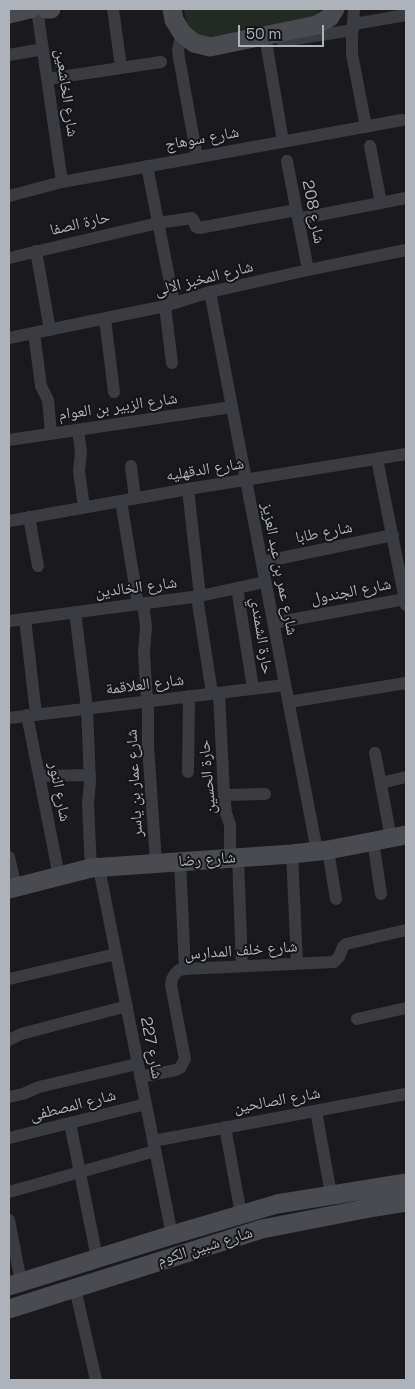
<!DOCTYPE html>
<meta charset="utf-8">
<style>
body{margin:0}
#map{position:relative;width:415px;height:1389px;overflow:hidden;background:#1a1a1c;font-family:"Space Grotesk",sans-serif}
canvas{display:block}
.frame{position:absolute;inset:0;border:10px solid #adb2bb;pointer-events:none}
.scale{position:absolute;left:238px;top:25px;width:86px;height:22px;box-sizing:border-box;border:2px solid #adb2bb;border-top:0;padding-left:6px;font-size:15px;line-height:18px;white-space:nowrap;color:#adb2bb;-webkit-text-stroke:4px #151517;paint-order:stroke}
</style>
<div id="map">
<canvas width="415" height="1389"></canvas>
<div class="frame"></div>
<div class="scale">50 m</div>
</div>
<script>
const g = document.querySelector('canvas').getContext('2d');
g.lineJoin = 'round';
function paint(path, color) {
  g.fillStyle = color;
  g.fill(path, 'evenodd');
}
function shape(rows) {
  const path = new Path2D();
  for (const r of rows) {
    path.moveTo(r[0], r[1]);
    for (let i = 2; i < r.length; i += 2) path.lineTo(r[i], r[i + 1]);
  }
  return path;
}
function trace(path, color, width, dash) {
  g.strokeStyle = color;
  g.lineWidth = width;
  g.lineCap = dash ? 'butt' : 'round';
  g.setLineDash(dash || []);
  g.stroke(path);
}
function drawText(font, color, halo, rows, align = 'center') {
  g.font = font + ' "Space Grotesk","Noto Naskh Arabic",sans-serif';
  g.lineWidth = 4;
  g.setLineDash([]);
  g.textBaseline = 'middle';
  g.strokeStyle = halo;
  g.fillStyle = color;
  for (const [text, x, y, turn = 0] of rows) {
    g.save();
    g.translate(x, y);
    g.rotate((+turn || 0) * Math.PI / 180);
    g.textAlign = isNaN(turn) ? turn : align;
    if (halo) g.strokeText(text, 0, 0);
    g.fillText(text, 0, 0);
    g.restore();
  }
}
const green = shape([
 [184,9,320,9,315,18,204,40,188,28]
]);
const street = shape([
 [37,9,62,182],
 [113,9,121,67],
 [354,9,352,37,352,54,366,127],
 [354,24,406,15],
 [182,33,178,50,179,58,197,157],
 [265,36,283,141],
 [282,41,353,30],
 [9,55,43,49],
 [47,79,161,62],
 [370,146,381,203],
 [287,161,308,270],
 [147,166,174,303],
 [9,196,62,182,402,120],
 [298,219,406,198],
 [36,251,50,330],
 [9,258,158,223,192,218,194,221,196,227,199,228,296,210],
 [210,292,317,851],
 [165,306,172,363],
 [105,319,114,392],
 [34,333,41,386,48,400,51,434],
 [9,338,165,306,210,292,308,270,406,250],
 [78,430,81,453,79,471,84,507],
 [9,440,232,407],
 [377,459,406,605],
 [131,466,135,498],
 [188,489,200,596],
 [121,501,138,604],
 [29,517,38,566],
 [9,521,188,489,406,454],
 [262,562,393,535],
 [237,588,253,688],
 [197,597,212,693],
 [143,603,146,626,144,653,147,701],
 [75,612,87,708,90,782,88,804,91,868],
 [25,619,36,714],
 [9,621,200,596,265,582],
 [274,623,405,599],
 [219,693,224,795,226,813,230,825,230,858],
 [148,701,148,746,156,863],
 [289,702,406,683],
 [27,715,59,876],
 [9,718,285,685],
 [375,753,391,838],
 [188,772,189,696],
 [40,776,90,775],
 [381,783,406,777],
 [224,795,265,794],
 [373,841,381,894],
 [328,850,336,899],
 [292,854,297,963],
 [9,857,16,887],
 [238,858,242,966],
 [180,862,185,969],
 [99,868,172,1235],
 [9,979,116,954],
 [357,1019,406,1008],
 [9,1040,21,1034,127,1006],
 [140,1077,176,1070,180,1068,185,1059,171,985,172,979,175,974,179,970,185,969,334,962,339,957,343,947,346,944,406,930],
 [9,1097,23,1094,39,1087,137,1064],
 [316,1111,331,1194],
 [70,1123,97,1258],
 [225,1127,241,1214],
 [9,1138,146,1104],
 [153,1141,406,1094],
 [9,1192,155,1151],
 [9,1220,21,1282],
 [75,1288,96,1380]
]);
const secondary = shape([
 [46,9,51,9],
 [172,9,174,20,182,33,194,43,210,47,317,25,330,17,335,9],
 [9,14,30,9],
 [9,889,91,868,292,854,328,850,406,835],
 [9,1286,172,1235,277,1204,406,1183],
 [9,1309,262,1229,375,1207,406,1202]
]);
const streetNames = [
 ["شارع الخاشعين",66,93,82],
 ["شارع سوهاج",202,139,-10],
 ["شارع 208",313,212,79],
 ["حارة الصفا",80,224,-13],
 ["شارع المخبز الالى",204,279,-14],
 ["شارع الزبير بن العوام",118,407,-8],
 ["شارع الدقهليه",205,470,-9],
 ["شارع طابا",324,533,-11],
 ["شارع عمر بن عبد العزيز",279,569,79],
 ["شارع الخالدين",136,588,-7],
 ["شارع الجندول",351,592,-11],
 ["حارة الشمندي",261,636,81],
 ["شارع العلاقمة",145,685,-7],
 ["حارة الحسين",208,777,-95],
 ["شارع عمار بن ياسر",135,783,-93],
 ["شارع النور",59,792,79],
 ["شارع رضا",207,860,-4],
 ["شارع خلف المدارس",241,951,-4],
 ["شارع 227",151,1048,79],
 ["شارع الصالحين",277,1101,-10],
 ["شارع المصطفى",73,1106,-14],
 ["شارع شبين الكوم",205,1247,-17]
];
paint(green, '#222a23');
trace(street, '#3b3c41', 12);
trace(secondary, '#494b51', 19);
drawText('16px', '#adb2bb', '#151517', streetNames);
</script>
